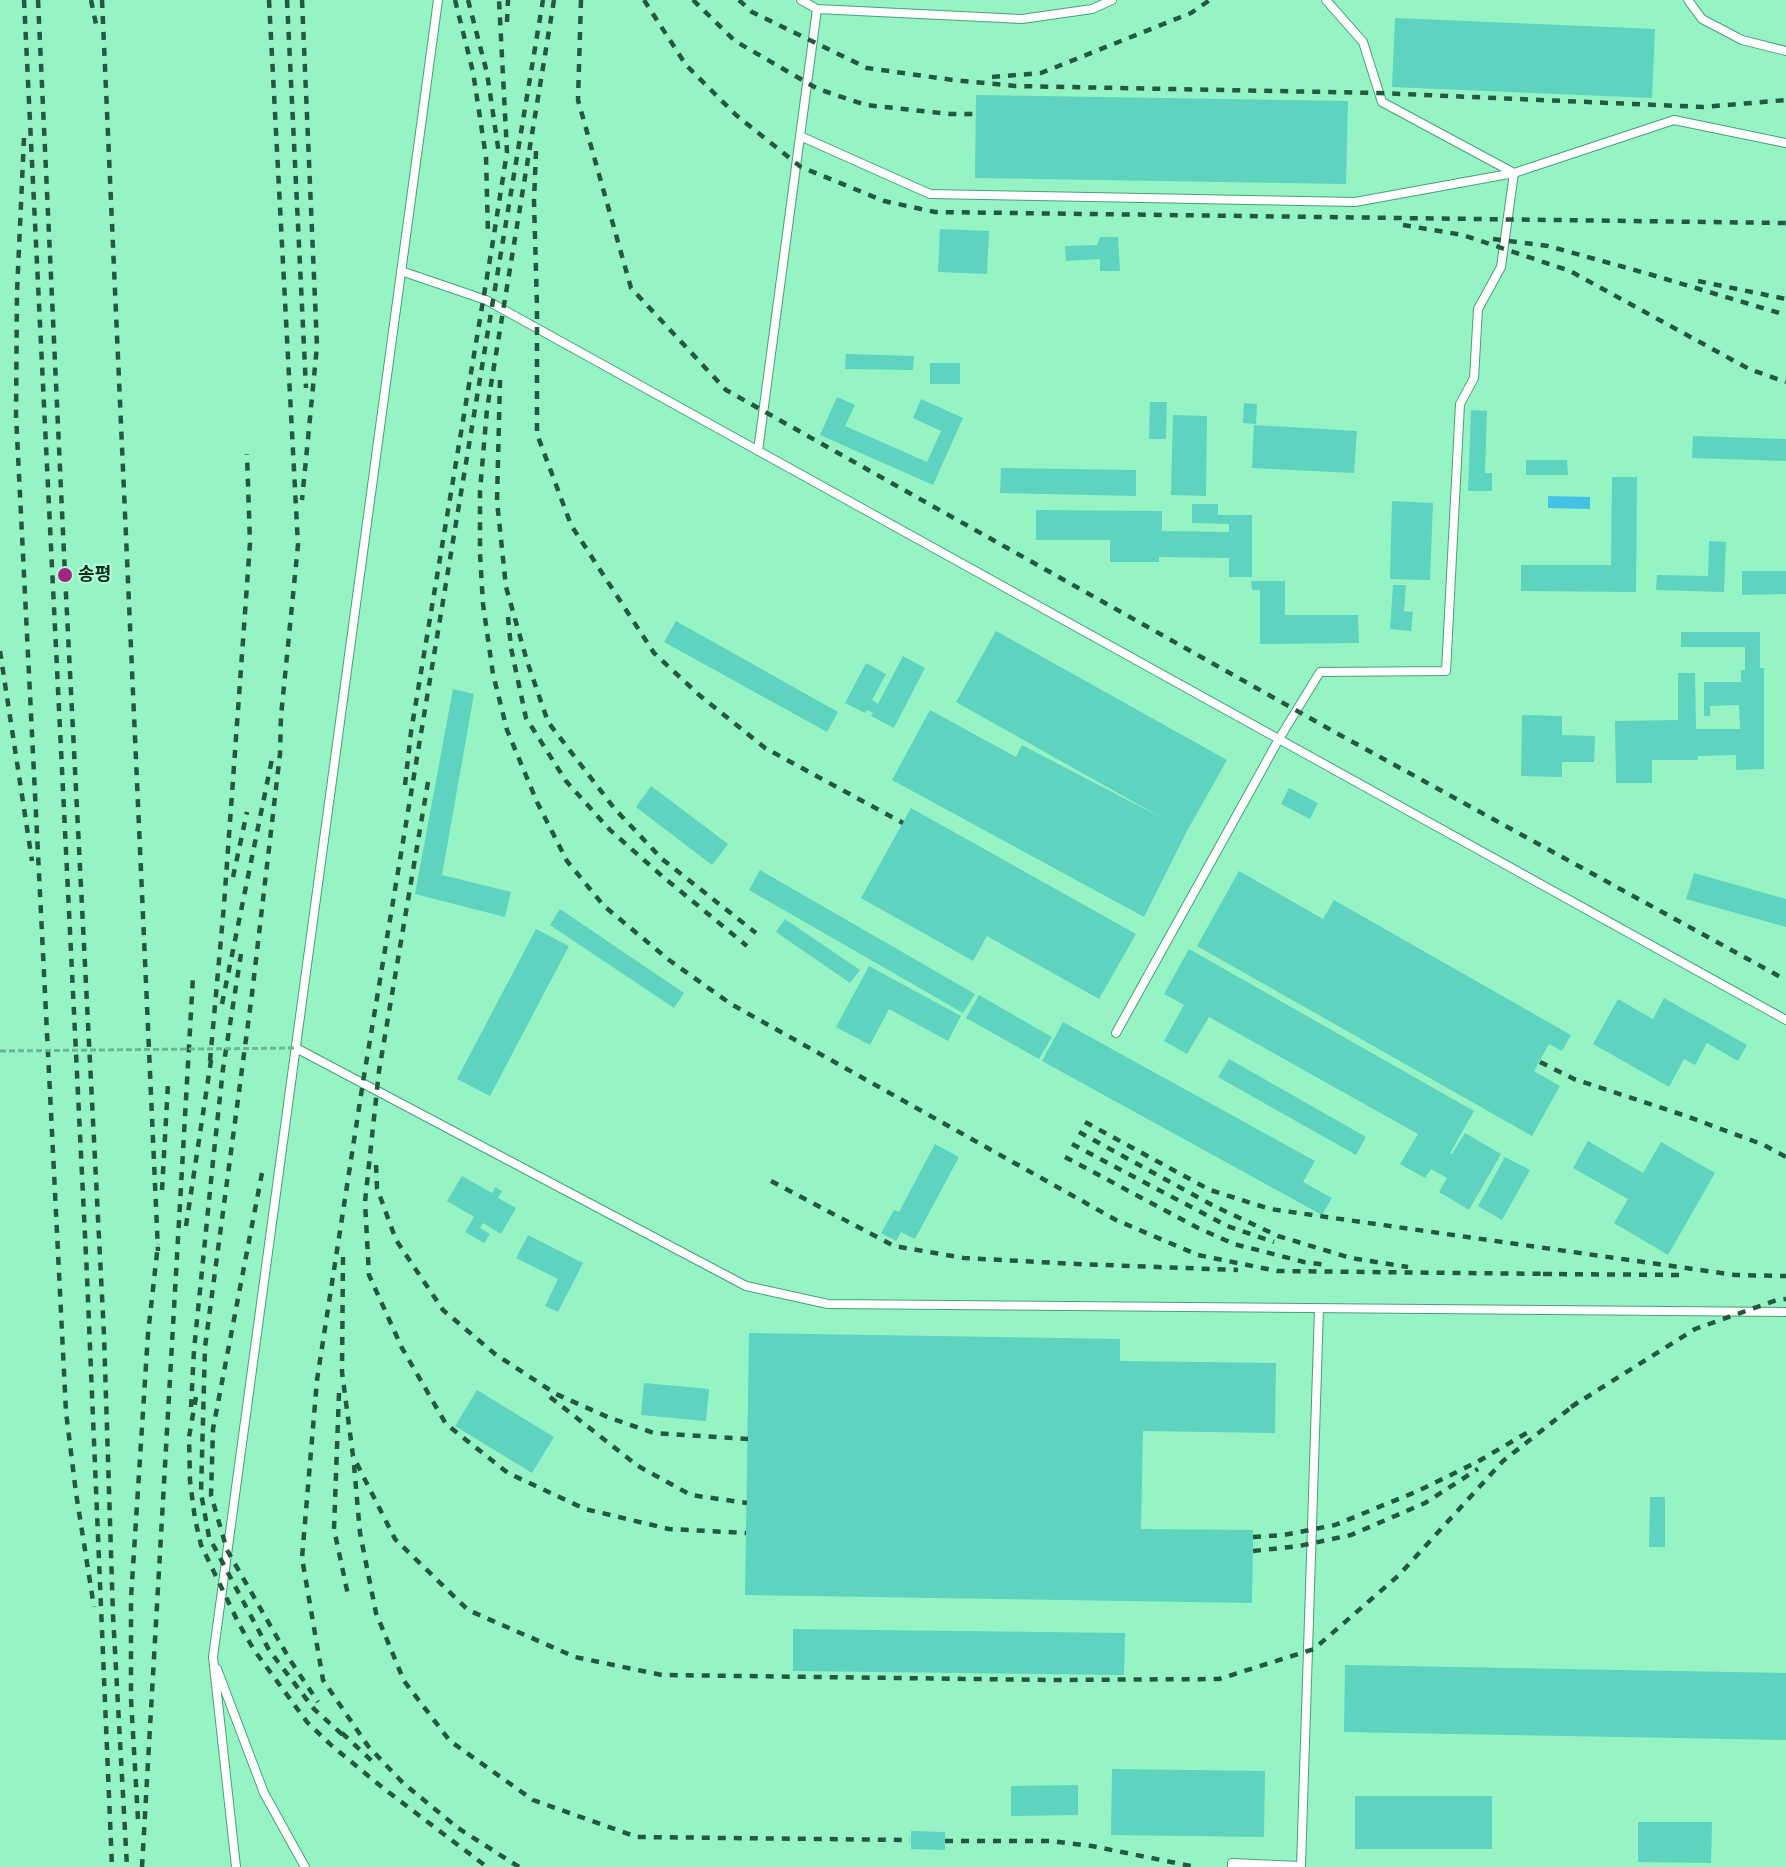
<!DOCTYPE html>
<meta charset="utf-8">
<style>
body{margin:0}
canvas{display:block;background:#96f3c4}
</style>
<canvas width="1786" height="1867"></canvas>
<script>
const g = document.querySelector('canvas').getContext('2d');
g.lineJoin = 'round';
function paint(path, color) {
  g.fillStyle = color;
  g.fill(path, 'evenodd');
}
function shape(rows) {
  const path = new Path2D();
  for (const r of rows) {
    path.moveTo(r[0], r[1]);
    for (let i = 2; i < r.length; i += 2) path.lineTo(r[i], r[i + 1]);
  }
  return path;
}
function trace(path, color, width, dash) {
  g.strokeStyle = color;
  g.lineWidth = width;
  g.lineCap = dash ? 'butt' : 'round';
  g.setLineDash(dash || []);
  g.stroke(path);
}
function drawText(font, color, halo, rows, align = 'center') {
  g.font = font + ' Cabin,"Noto Sans KR",sans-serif';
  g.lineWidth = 4.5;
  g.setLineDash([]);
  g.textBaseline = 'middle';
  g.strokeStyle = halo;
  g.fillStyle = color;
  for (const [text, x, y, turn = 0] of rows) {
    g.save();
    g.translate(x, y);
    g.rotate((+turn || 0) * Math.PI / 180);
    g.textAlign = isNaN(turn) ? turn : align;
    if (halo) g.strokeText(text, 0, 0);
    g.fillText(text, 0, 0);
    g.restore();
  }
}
const water = shape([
 [1548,496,1590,497,1590,509,1548,508]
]);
const building = shape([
 [1395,18,1655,29,1652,98,1392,87],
 [976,95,1348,101,1346,184,975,178],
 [940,229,989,231,987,274,938,272],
 [1100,237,1118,237,1120,271,1100,271,1100,259,1066,261,1065,246,1097,245],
 [846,354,914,356,913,370,845,369],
 [930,363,960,363,960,384,930,384],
 [837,397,855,405,845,426,927,462,941,431,913,418,921,399,963,418,933,485,820,435],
 [1150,402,1167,402,1166,439,1149,439],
 [1244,403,1257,404,1256,424,1243,423],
 [1471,410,1487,411,1485,473,1492,473,1492,491,1468,491],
 [1173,415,1207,416,1206,496,1171,495],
 [1254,425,1357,431,1354,473,1252,468],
 [1693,436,1786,439,1786,461,1692,458],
 [1526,460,1567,460,1568,475,1526,475],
 [1001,468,1136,470,1136,496,1000,493],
 [1612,477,1637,477,1636,592,1521,591,1521,565,1611,565],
 [1392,501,1433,503,1430,580,1390,579],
 [1192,504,1218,504,1218,515,1252,515,1252,577,1229,577,1229,558,1159,557,1159,562,1110,562,1110,540,1036,540,1036,510,1162,511,1162,531,1229,532,1229,524,1192,523],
 [1709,541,1726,542,1724,592,1656,590,1657,575,1708,576],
 [1742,571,1786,571,1786,594,1742,595],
 [1251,581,1285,581,1285,615,1358,615,1359,643,1260,644,1260,590,1252,590],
 [1393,585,1406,585,1404,611,1413,612,1411,631,1390,629],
 [676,621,838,712,827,732,664,642],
 [996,631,1227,760,1187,831,1144,917,892,780,930,710,1016,757,1022,745,1164,819,956,702],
 [1681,632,1760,632,1760,668,1764,668,1764,769,1736,770,1736,755,1698,756,1698,760,1652,760,1652,783,1616,783,1615,721,1678,720,1678,673,1695,673,1696,729,1740,729,1739,705,1710,706,1710,716,1704,716,1704,682,1741,682,1741,670,1745,670,1745,647,1681,647],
 [903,656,925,668,894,728,871,716,873,713,867,710,865,713,845,703,866,663,886,674,872,700,878,704],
 [453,689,474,694,442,875,511,892,505,917,415,894],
 [1522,715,1562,716,1562,735,1595,736,1594,762,1562,762,1562,777,1521,776],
 [651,786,728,844,712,865,636,807],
 [1289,788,1318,803,1310,819,1281,804],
 [911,808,1136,934,1099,999,987,936,973,961,861,898],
 [760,870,975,994,963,1013,749,890],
 [1239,871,1323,919,1334,900,1571,1035,1562,1051,1549,1044,1534,1071,1560,1086,1532,1136,1197,946],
 [1694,873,1786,899,1786,927,1686,899],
 [560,909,684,993,674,1008,550,925],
 [785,919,860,970,850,983,776,932],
 [536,929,569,946,490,1096,457,1079],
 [1189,949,1474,1111,1450,1153,1452,1154,1465,1133,1501,1154,1469,1210,1439,1192,1447,1178,1431,1169,1425,1178,1400,1164,1418,1134,1209,1017,1187,1054,1164,1041,1184,1005,1164,994],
 [869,966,961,1016,948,1041,889,1009,870,1045,836,1027],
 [979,995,1052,1037,1039,1059,966,1018],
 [1664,998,1747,1045,1738,1061,1707,1043,1695,1065,1684,1059,1669,1087,1593,1044,1618,999,1653,1019],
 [1063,1022,1315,1161,1303,1182,1332,1198,1322,1215,1042,1061],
 [1229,1059,1366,1137,1356,1155,1218,1077],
 [1588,1141,1643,1173,1661,1142,1715,1173,1668,1255,1614,1223,1628,1199,1573,1168],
 [935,1144,959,1157,915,1239,901,1232,896,1241,881,1233,894,1210,899,1212],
 [1505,1157,1530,1170,1502,1220,1478,1206],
 [462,1176,492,1193,495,1187,502,1191,498,1198,516,1208,501,1234,483,1223,480,1228,490,1234,484,1243,465,1232,474,1217,447,1201],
 [528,1235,583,1263,558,1312,545,1306,558,1279,516,1258],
 [749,1333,1120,1339,1120,1361,1276,1363,1275,1433,1143,1431,1141,1529,1253,1530,1252,1603,745,1595],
 [644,1383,709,1389,706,1421,641,1415],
 [477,1390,554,1437,532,1473,455,1426],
 [1650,1497,1665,1497,1665,1547,1649,1547],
 [793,1629,1125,1633,1124,1675,793,1671],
 [1345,1665,1786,1673,1786,1740,1344,1732],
 [1112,1769,1265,1771,1264,1837,1111,1835],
 [1078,1785,1078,1815,1011,1816,1011,1786],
 [1355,1796,1492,1796,1492,1849,1355,1849],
 [1638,1822,1712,1822,1711,1863,1638,1862],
 [911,1831,945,1832,945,1850,911,1849]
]);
const lane = shape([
 [801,0,817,9,1022,19,1092,9,1112,0],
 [1326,0,1363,42,1382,102,1514,173,1674,120,1786,143],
 [1688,0,1702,19,1742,40,1786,51],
 [800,136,930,194,1355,202,1514,173,1501,267,1478,309,1474,378,1460,404,1446,671,1320,672,1279,739,1116,1033],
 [401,271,486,300,1786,1020],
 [758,451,817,9],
 [296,1048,746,1286,828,1304,1786,1312],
 [217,1669,264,1793,305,1867],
 [236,1867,213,1657,438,0],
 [1232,1867,1232,1863,1301,1866,1319,1309]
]);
const rail = shape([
 [24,0,87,1276,112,1867],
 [38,0,65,575,104,1335,113,1615,127,1867],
 [91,0,97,29],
 [102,0,158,1251],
 [269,0,298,545,281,716,280,754,252,994,205,1347,201,1493,209,1537,269,1650,314,1709,346,1738],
 [287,0,306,388],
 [302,0,317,346,302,500],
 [455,0,473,72,486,157,488,234],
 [468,0,487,73,499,154],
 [554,0,487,409,480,491,480,554,483,604,493,674,507,730,537,802,567,861,604,906,669,960,731,1004,1116,1220,1198,1255,1277,1271,1552,1274],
 [581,0,578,100,631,288,726,390,1340,735,1786,980],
 [644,0,686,65,736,115,801,167,884,201,935,212,1786,223],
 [693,0,735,41,818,89,866,105,950,114,976,114],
 [739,0,752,12,867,68,953,80,1015,86,1379,93,1703,107,1786,100],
 [507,22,508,0],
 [992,77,1041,73,1191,13,1210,0],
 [24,138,17,292,16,415,66,1412,76,1493,94,1607],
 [536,151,534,201,537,307,537,434,571,525,654,653,698,694,765,748,903,823],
 [1403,225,1463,235,1570,271,1749,369,1786,382],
 [1493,239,1548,246,1649,274,1786,315],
 [1698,281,1786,299],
 [500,380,497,501,506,587,527,661,548,722,614,808,662,859,756,933],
 [508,617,511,648,526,718,566,781,610,830,662,876,747,946],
 [0,651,32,861],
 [428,782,379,1071,365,1202,369,1275,402,1348,446,1424,508,1473,585,1509,669,1529,746,1533],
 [405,785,411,732,492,247,507,152,499,0],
 [233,877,247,812],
 [222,1004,273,754],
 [210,1061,224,905,250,543,247,454],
 [1540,1062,1574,1079,1686,1116,1764,1145,1786,1157],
 [1085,1122,1210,1190,1270,1209,1735,1275,1786,1276],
 [1079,1132,1212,1205,1278,1236,1351,1258,1408,1267],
 [1072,1144,1227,1226,1274,1242],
 [1065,1157,1198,1228,1234,1244,1304,1262,1328,1265],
 [376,1165,377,1188,396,1240,443,1310,495,1354,556,1394,610,1418,654,1433,748,1439],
 [262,1173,213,1429,211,1495,227,1550,290,1660,318,1702],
 [771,1181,894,1246,964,1258,1077,1264,1238,1270],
 [162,1190,168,1084],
 [186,1226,212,1054],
 [343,1257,342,1372,353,1456,395,1539,468,1610,575,1657,662,1675,1053,1680,1219,1679,1314,1649,1399,1575,1503,1461,1578,1402],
 [1543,1274,1687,1275],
 [339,1393,334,1529,348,1595],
 [196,1397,189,1437,190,1481,195,1519,201,1545,239,1624,254,1650,307,1722,331,1745,383,1788,487,1867],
 [550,1397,638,1466,691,1495,747,1503],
 [191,1407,194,1350,213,1161,223,1069,241,954],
 [1571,1407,1695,1329,1777,1300,1786,1299],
 [354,1465,360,1533,376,1613,404,1681,450,1741,533,1800,637,1837,910,1840],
 [1253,1537,1284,1535,1335,1525,1418,1491,1477,1462,1530,1431],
 [1253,1551,1299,1546,1351,1535,1425,1503,1478,1469],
 [342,1733,373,1762],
 [138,1819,131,1699,131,1598,148,1334,158,1244],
 [945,1841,1050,1841,1092,1846,1196,1867],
 [142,1867,193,977],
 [519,1867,458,1828,403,1783,368,1746,323,1680,302,1558,317,1380,363,1082,543,0]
]);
const pathBridge = shape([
 [0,1051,296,1048]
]);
const markers = [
 [65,575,8,"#a0277f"]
];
const poiNames = [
 ["송평",78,575]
];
paint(water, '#44c2e6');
paint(building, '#5ed3c0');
trace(lane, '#45a278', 10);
trace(lane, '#fff', 8);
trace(rail, '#255841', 4.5, [8, 8]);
trace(pathBridge, '#6ab792', 3, [6, 3]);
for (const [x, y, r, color] of markers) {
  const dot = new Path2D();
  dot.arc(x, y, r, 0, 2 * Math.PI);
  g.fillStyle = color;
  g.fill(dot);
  trace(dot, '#b4fcd6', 2);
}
drawText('bold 18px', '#083120', '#b4fcd6', poiNames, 'left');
</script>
